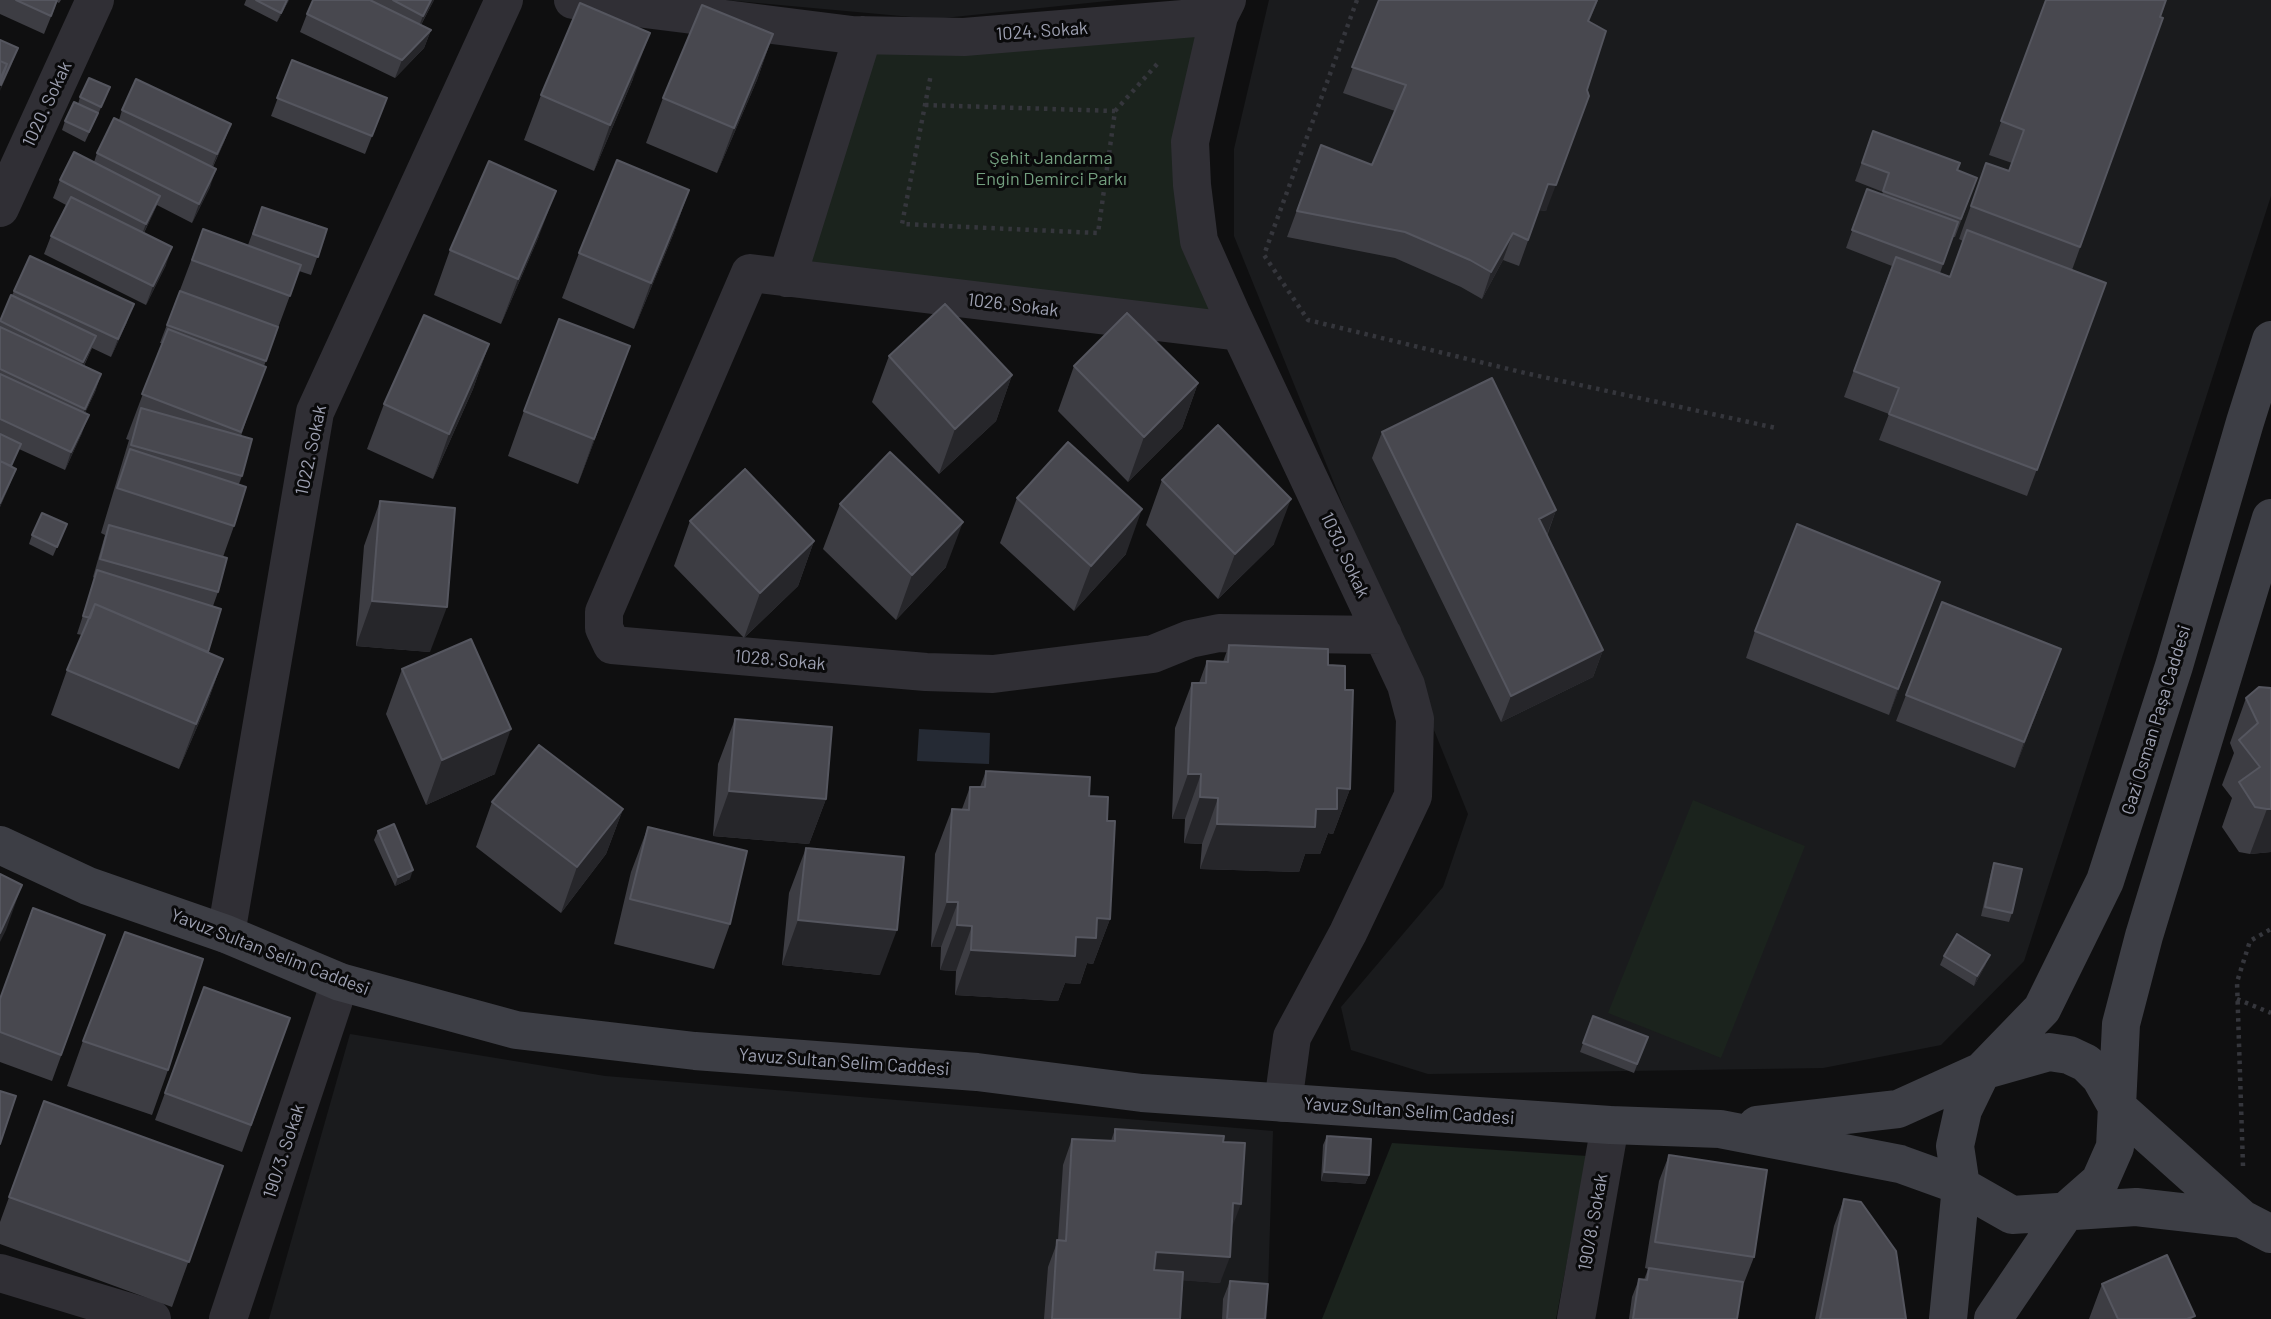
<!DOCTYPE html>
<meta charset="utf-8">
<style>
body{margin:0}
canvas{display:block;background:#0f0f10}
</style>
<canvas width="2271" height="1319"></canvas>
<script>
const g = document.querySelector('canvas').getContext('2d');
g.lineJoin = 'round';
function paint(path, color) {
  g.fillStyle = color;
  g.fill(path, 'evenodd');
}
function shape(rows) {
  const path = new Path2D();
  for (const r of rows) {
    path.moveTo(r[0], r[1]);
    for (let i = 2; i < r.length; i += 2) path.lineTo(r[i], r[i + 1]);
  }
  return path;
}
function trace(path, color, width, dash) {
  g.strokeStyle = color;
  g.lineWidth = width;
  g.lineCap = dash ? 'butt' : 'round';
  g.setLineDash(dash || []);
  g.stroke(path);
}
function drawText(font, color, halo, rows, align = 'center') {
  g.font = font + ' Barlow,sans-serif';
  g.lineWidth = 6;
  g.setLineDash([]);
  g.textBaseline = 'middle';
  g.strokeStyle = halo;
  g.fillStyle = color;
  for (const [text, x, y, turn = 0] of rows) {
    g.save();
    g.translate(x, y);
    g.rotate((+turn || 0) * Math.PI / 180);
    g.textAlign = isNaN(turn) ? turn : align;
    if (halo) g.strokeText(text, 0, 0);
    g.fillText(text, 0, 0);
    g.restore();
  }
}
const built = shape([
 [725,0,1117,0,934,19],
 [1269,0,2271,0,2271,196,2024,961,1941,1045,1823,1068,1428,1074,1351,1050,1341,1007,1443,887,1468,814,1234,236,1234,149],
 [350,1034,605,1076,1273,1131,1267,1319,269,1319]
]);
const green = shape([
 [1219,16,1190,142,1231,313,787,278,863,35],
 [1693,800,1805,846,1721,1058,1608,1013],
 [1392,1143,1587,1156,1556,1319,1322,1319]
]);
const water = shape([
 [919,729,990,733,989,764,917,761]
]);
const path = shape([
 [1357,0,1264,255,1308,320,1525,373,1776,428],
 [925,105,1115,111,1098,233,902,224,931,74],
 [1115,111,1159,62],
 [2237,999,2271,1013],
 [2243,1166,2237,982,2250,941,2271,929]
]);
const street = shape([
 [573,0,852,35,964,37,1219,16],
 [1227,0,1219,16,1190,142,1192,185,1199,241,1231,313,1406,685,1415,719,1413,796,1348,933,1292,1037,1283,1103],
 [0,208,95,0],
 [787,278,863,35],
 [1240,332,750,273,604,612,604,628,612,645,926,672,993,674,1153,654,1190,639,1219,633,1383,635],
 [226,934,315,412,504,0],
 [0,1273,152,1319],
 [228,1319,340,982],
 [1576,1319,1610,1125]
]);
const secondary = shape([
 [0,845,88,886,226,934,340,982,516,1030,695,1051,977,1072,1142,1093,1610,1125,1720,1129,1900,1164,1961,1186,2012,1215,2136,1207,2242,1219],
 [1757,1125,1898,1109,1982,1071,2049,1052,2069,1055,2086,1063,2100,1077,2117,1107,2242,1219,2271,1234],
 [1948,1319,1961,1186,1955,1146,1963,1110,1982,1071,2042,1009,2105,881,2174,666,2245,422,2271,340],
 [1993,1319,2067,1210,2100,1181,2115,1147,2121,1024,2144,936,2271,518]
]);
const wall = shape([
 [0,0,61,0,59,3,57,2,44,34,0,14],
 [246,0,289,0,277,22,244,5],
 [313,0,434,0,421,25,431,30,424,48,395,78,300,32,307,14],
 [1379,0,1598,0,1589,21,1546,211,1539,210,1519,266,1503,260,1482,299,1461,287,1395,258,1287,237,1321,145,1372,165,1395,111,1343,93],
 [2046,0,2163,18,2072,270,2106,283,2027,496,1879,440,1889,414,1844,397,1892,266,1846,248,1867,189,1882,194,1883,192,1855,181,1873,131,1957,170,1977,178,1955,237,1953,237,1940,273,1950,277,1963,241,1959,239,1986,163,2009,171,2012,163,1989,155],
 [773,34,757,80,717,173,646,143,663,98],
 [292,60,387,98,365,154,271,116],
 [633,79,594,171,524,140,541,95],
 [80,97,106,97,85,142,62,130,65,121,78,104],
 [122,110,231,124,224,142,213,167,210,187,192,223,157,205,144,233,166,265,146,305,44,254,51,236,66,205,53,198,60,180,94,162,97,153,119,120],
 [689,190,673,235,634,329,562,298,579,253],
 [262,207,327,229,311,275,299,271,264,366,241,436,242,476,239,484,234,526,223,557,218,592,213,606,208,652,223,659,207,704,179,769,51,715,67,670,82,635,77,634,95,578,93,577,105,535,101,533,129,440,126,439,162,343,160,343,203,229,248,245],
 [539,236,501,324,434,295,450,250],
 [14,291,127,322,111,357,92,348,84,366,101,374,95,392,85,413,82,433,65,470,19,449,11,466,16,469,0,507,0,320],
 [489,344,473,389,433,479,367,449,384,404],
 [630,346,578,484,508,456,524,411],
 [889,356,1012,375,996,421,939,474,872,402],
 [1074,366,1198,383,1182,428,1128,482,1058,411],
 [1382,432,1556,510,1547,536,1603,650,1593,677,1501,722,1372,458],
 [1162,480,1274,544,1218,599,1146,525],
 [1017,498,1126,554,1074,611,1000,543],
 [380,501,430,652,356,646,364,546],
 [840,504,946,567,896,620,823,549],
 [690,521,814,541,798,586,744,638,674,566],
 [67,524,53,556,29,544,32,535],
 [1940,582,1889,715,1746,658,1755,631],
 [1229,645,1328,665,1345,690,1350,789,1333,834,1328,833,1320,854,1305,854,1299,872,1200,869,1202,844,1184,843,1185,819,1172,819,1175,728,1192,683,1199,683,1207,661,1223,662],
 [402,669,495,774,426,805,386,714],
 [2051,676,2015,768,1896,721,1906,695],
 [2259,687,2271,852,2250,854,2239,852,2222,827,2232,798,2222,785,2234,753,2230,743,2246,698],
 [735,719,826,799,809,844,713,836,718,764],
 [986,771,1089,796,1107,821,1110,919,1093,964,1087,963,1080,984,1065,983,1058,1001,955,995,956,971,940,970,941,947,931,947,935,854,952,809,962,809,970,787,980,787],
 [492,802,623,809,606,854,561,913,476,847],
 [648,827,730,924,714,969,614,944,631,872],
 [378,831,410,879,395,886,374,840],
 [806,848,880,975,782,965,789,893],
 [1994,863,2012,913,2009,922,1981,916,1991,872],
 [105,935,52,1081,0,1062,0,999],
 [1944,956,1986,964,1974,986,1940,965],
 [204,987,290,1018,242,1152,155,1120],
 [1593,1016,1648,1037,1634,1073,1580,1052],
 [83,1041,168,1070,152,1115,67,1086],
 [44,1101,223,1166,172,1307,0,1244,0,1222],
 [1115,1129,1223,1142,1231,1230,1220,1283,1183,1280,1180,1319,1044,1319,1048,1267,1058,1240,1063,1165,1072,1139,1111,1141],
 [1327,1136,1369,1175,1365,1184,1321,1181,1323,1145],
 [1669,1155,1754,1257,1744,1283,1742,1283,1737,1319,1629,1319,1632,1297,1639,1279,1644,1280,1648,1269,1645,1268,1659,1181],
 [1844,1199,1906,1319,1815,1319,1834,1226],
 [1230,1281,1265,1319,1222,1319,1223,1299],
 [2102,1284,2193,1319,2089,1319]
]);
const shadedWall = shape([
 [287,0,289,0,277,22,281,13],
 [431,0,434,0,416,34,423,16],
 [1597,0,1598,0,1579,47,1588,21],
 [431,30,424,48,395,78,402,60],
 [650,33,633,79,594,171,610,125],
 [773,34,757,80,717,173,734,128],
 [18,48,11,66,0,91,1,85],
 [1580,122,1546,211,1538,210,1548,184],
 [231,124,224,142,210,172,217,154],
 [216,169,210,187,192,223,199,204],
 [689,190,673,235,634,329,651,283],
 [556,191,539,236,501,324,518,279],
 [160,196,153,214,139,242,146,224],
 [1513,233,1503,260,1482,299,1491,272],
 [172,247,166,265,146,305,153,286],
 [134,304,127,322,111,357,118,339],
 [96,336,89,354,77,380,83,362],
 [489,344,473,389,433,479,449,434],
 [630,346,613,391,578,484,594,439],
 [101,374,95,392,78,427,85,409],
 [1012,375,996,421,939,474,955,429],
 [1198,383,1182,428,1128,482,1144,437],
 [89,415,82,433,65,470,71,452],
 [16,469,9,487,0,507,0,503],
 [1291,499,1274,544,1218,599,1235,554],
 [1142,509,1126,554,1074,611,1091,566],
 [1556,510,1546,537,1539,519],
 [963,522,946,567,896,620,912,575],
 [814,541,798,586,744,638,760,593],
 [1940,582,1931,608,1889,715,1898,689],
 [372,601,447,607,430,652,356,646],
 [2061,649,2051,676,2015,768,2024,742],
 [1603,650,1593,677,1501,722,1511,696],
 [223,659,207,704,179,769,196,724],
 [511,729,495,774,426,805,442,760],
 [1188,774,1201,774,1185,819,1172,819],
 [1337,788,1350,789,1333,834,1328,833,1320,854,1305,854,1299,872,1200,869,1217,824,1316,809],
 [729,791,826,799,809,844,713,836],
 [1200,797,1218,798,1202,844,1184,843],
 [623,809,606,854,561,913,577,867],
 [2267,809,2271,809,2271,852,2250,854],
 [413,870,410,879,395,886,398,877],
 [22,885,6,930,0,942,0,933],
 [947,902,958,902,941,947,931,947],
 [1097,918,1110,919,1093,964,1087,963,1080,984,1065,983,1058,1001,955,995,971,950,1076,937],
 [798,920,897,930,880,975,782,965],
 [957,925,972,926,956,971,940,970],
 [1990,955,1986,964,1974,986,1977,976],
 [1324,1172,1369,1175,1365,1184,1321,1181],
 [1233,1203,1241,1204,1231,1230],
 [1156,1252,1230,1257,1220,1283,1146,1278]
]);
const building = shape([
 [16,0,57,0,51,16,16,0],
 [256,0,287,0,281,13,256,0],
 [313,0,370,0,431,30,402,60,307,14,313,0],
 [393,0,431,0,423,16,393,0],
 [1379,0,1597,0,1588,21,1606,31,1587,90,1589,96,1556,185,1548,184,1528,240,1513,233,1491,272,1470,260,1405,232,1297,211,1321,145,1372,165,1406,85,1352,67,1379,0],
 [2046,0,2166,0,2160,17,2163,18,2080,247,1971,206,1986,163,2009,171,2024,130,2001,121,2046,0],
 [580,3,650,33,610,125,541,95,580,3],
 [702,5,773,34,734,128,663,98,702,5],
 [0,40,18,48,1,85,0,83,7,64,0,61,0,40],
 [292,60,387,98,372,136,277,98,292,60],
 [0,61,7,64,0,79,0,61],
 [89,78,110,87,101,107,80,97,89,78],
 [136,79,231,124,217,154,122,110,136,79],
 [74,102,98,113,89,132,65,121,74,102],
 [114,118,216,169,199,204,97,153,114,118],
 [1873,131,1960,163,1957,170,1977,178,1961,219,1883,191,1889,173,1862,163,1873,131],
 [74,152,160,196,146,224,60,180,74,152],
 [617,160,689,190,651,283,579,253,617,160],
 [489,161,556,191,518,279,450,250,489,161],
 [1867,189,1958,222,1943,264,1852,230,1867,189],
 [71,197,172,247,153,286,51,236,71,197],
 [262,207,327,229,318,257,253,234,262,207],
 [203,229,301,265,290,296,192,260,203,229],
 [1967,230,2106,283,2037,470,1889,414,1899,388,1854,371,1896,257,1950,277,1967,230],
 [30,256,134,304,118,339,14,291,30,256],
 [180,291,278,327,266,361,167,325,180,291],
 [11,295,96,336,83,362,0,321,11,295],
 [945,304,1012,375,955,429,889,356,945,304],
 [1127,313,1198,383,1144,437,1074,366,1127,313],
 [424,315,489,344,449,434,384,404,424,315],
 [559,319,630,346,594,439,524,411,559,319],
 [0,327,101,374,85,409,0,369,0,327],
 [168,329,266,367,241,432,142,394,168,329],
 [0,374,89,415,71,452,0,419,0,374],
 [1492,378,1556,510,1539,519,1603,650,1511,696,1382,432,1492,378],
 [141,408,252,439,242,476,131,445,141,408],
 [1218,425,1291,499,1235,554,1162,480,1218,425],
 [0,434,21,444,11,466,0,461,0,434],
 [1068,442,1142,509,1091,566,1017,498,1068,442],
 [130,449,246,487,234,526,117,488,130,449],
 [890,452,963,522,912,575,840,504,890,452],
 [0,461,16,469,0,503,0,461],
 [745,469,814,541,760,593,690,521,745,469],
 [380,501,455,508,447,607,372,601,380,501],
 [42,513,67,524,57,547,32,535,42,513],
 [1797,524,1940,582,1898,689,1755,631,1797,524],
 [109,525,227,558,218,592,100,559,109,525],
 [97,570,221,609,208,652,95,604,90,618,83,616,97,570],
 [1942,602,2061,649,2024,742,1906,695,1942,602],
 [95,604,223,659,196,724,67,670,95,604],
 [471,639,511,729,442,760,402,669,471,639],
 [1229,645,1328,649,1328,665,1345,666,1345,690,1353,690,1350,789,1337,788,1337,809,1316,809,1315,827,1217,824,1218,798,1200,797,1201,774,1188,774,1192,683,1206,683,1207,661,1228,662,1229,645],
 [2259,687,2271,688,2271,809,2267,809,2255,807,2239,782,2260,767,2239,740,2258,723,2246,698,2259,687],
 [735,719,832,727,826,799,729,791,735,719],
 [539,745,623,809,577,867,492,802,539,745],
 [986,771,1090,777,1089,796,1108,797,1107,821,1115,821,1110,919,1097,918,1096,938,1076,937,1075,956,971,950,972,926,957,925,958,902,947,902,952,809,969,810,970,787,985,787,986,771],
 [394,824,413,870,398,877,378,831,394,824],
 [648,827,747,851,730,924,630,899,648,827],
 [806,848,904,857,897,930,798,920,806,848],
 [1994,863,2022,869,2012,913,1985,907,1994,863],
 [0,874,22,885,0,933,0,874],
 [33,908,105,935,61,1055,0,1032,0,999,33,908],
 [125,932,203,959,168,1070,83,1041,125,932],
 [1957,934,1990,955,1977,976,1944,956,1957,934],
 [204,987,290,1018,251,1125,165,1093,204,987],
 [1593,1016,1648,1037,1637,1064,1583,1043,1593,1016],
 [0,1091,16,1096,0,1144,0,1091],
 [44,1101,223,1166,189,1262,9,1197,44,1101],
 [1115,1129,1224,1136,1223,1142,1245,1143,1241,1204,1233,1203,1230,1257,1156,1252,1154,1270,1183,1272,1180,1319,1052,1319,1057,1240,1066,1241,1072,1139,1115,1141,1115,1129],
 [1327,1136,1371,1139,1369,1175,1324,1172,1327,1136],
 [1669,1155,1767,1170,1754,1257,1655,1242,1669,1155],
 [1844,1199,1861,1202,1896,1251,1906,1319,1820,1319,1844,1199],
 [2167,1255,2195,1316,2187,1319,2118,1319,2102,1284,2167,1255],
 [1649,1268,1743,1282,1737,1319,1633,1319,1639,1279,1647,1280,1649,1268],
 [1230,1281,1268,1284,1265,1319,1227,1319,1230,1281]
]);
const streetNames = [
 ["1024. Sokak",1042,31,-4],
 ["1020. Sokak",47,104,-65],
 ["1026. Sokak",1013,305,7],
 ["1022. Sokak",311,450,-78],
 ["1030. Sokak",1345,555,65],
 ["1028. Sokak",780,660,5],
 ["Gazi Osman Paşa Caddesi",2156,720,-73],
 ["Yavuz Sultan Selim Caddesi",270,952,21],
 ["Yavuz Sultan Selim Caddesi",844,1062,4],
 ["Yavuz Sultan Selim Caddesi",1409,1111,4],
 ["190/3. Sokak",284,1151,-72],
 ["190/8. Sokak",1593,1222,-80]
];
const parkNames = [
 ["Şehit Jandarma",1051,158],
 ["Engin Demirci Parkı",1051,179]
];
paint(built, '#1a1b1d');
paint(green, '#1b231d');
paint(water, '#252a34');
trace(path, '#35363c', 4.5, [3.5, 5]);
trace(street, '#302f35', 38);
trace(secondary, '#3d3e45', 38);
paint(wall, '#3d3d43');
paint(shadedWall, '#26262a');
paint(building, '#48484f');
trace(building, '#55565f', 2);
drawText('18px', '#9ea1b2', '#0a0a0b', streetNames);
drawText('18px', '#739f7f', '#0a0a0b', parkNames);
</script>
